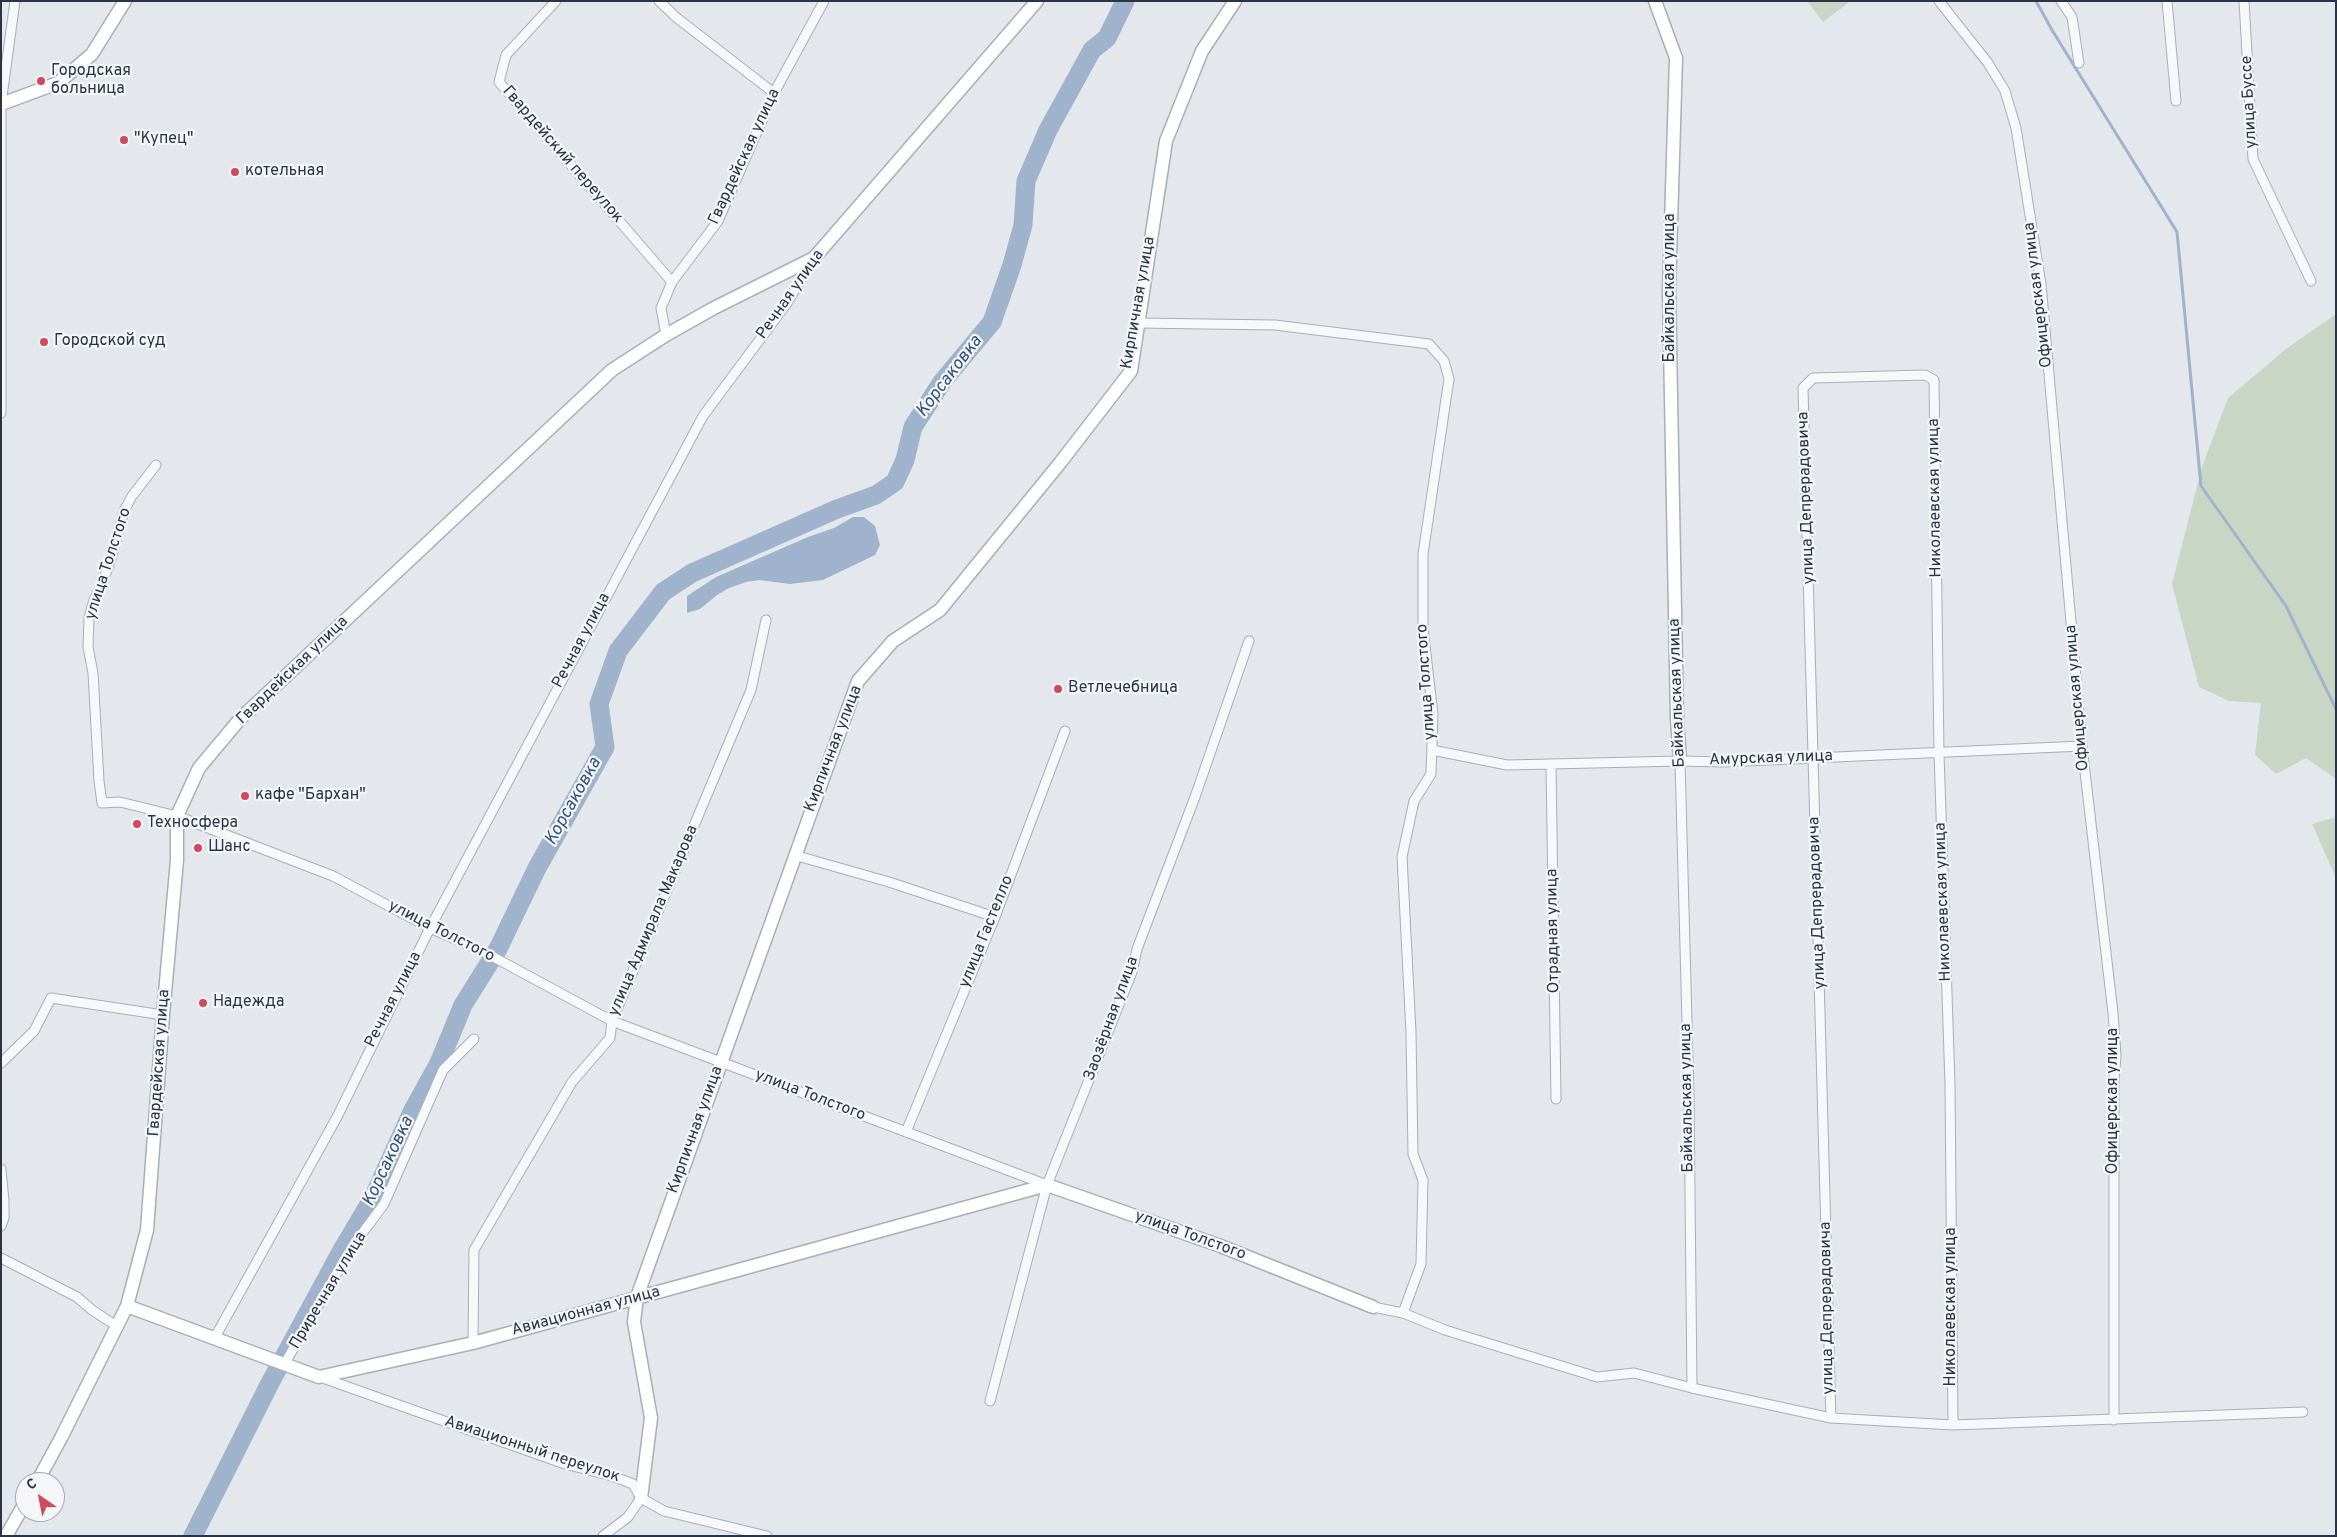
<!DOCTYPE html>
<meta charset="utf-8">
<style>
body{margin:0}
#map{position:relative;width:2337px;height:1537px;overflow:hidden;background:#e4e7ec;font-family:Overpass,sans-serif}
canvas{display:block}
.frame{position:absolute;inset:0;border:2px solid #2b3445;pointer-events:none}
.north{position:absolute;left:15px;top:1472px;width:50px;height:50px;box-sizing:border-box;background:#f4f6f9;border:1px solid #a4a8b1;border-radius:50%;rotate:327deg;font-size:14px;font-weight:700;line-height:20px;text-align:center;color:#2b3445}
.north::after{content:'';display:block;margin:auto;width:18px;height:22px;background:#d1495b;clip-path:polygon(50% 0,100% 100%,50% 72%,0 100%)}
</style>
<div id="map">
<canvas width="2337" height="1537"></canvas>
<div class="frame"></div>
<div class="north">С</div>
</div>
<script>
const g = document.querySelector('canvas').getContext('2d');
g.lineJoin = 'round';
function paint(path, color) {
  g.fillStyle = color;
  g.fill(path, 'evenodd');
}
function shape(rows) {
  const path = new Path2D();
  for (const r of rows) {
    path.moveTo(r[0], r[1]);
    for (let i = 2; i < r.length; i += 2) path.lineTo(r[i], r[i + 1]);
  }
  return path;
}
function trace(path, color, width, dash) {
  g.strokeStyle = color;
  g.lineWidth = width;
  g.lineCap = dash ? 'butt' : 'round';
  g.setLineDash(dash || []);
  g.stroke(path);
}
function drawText(font, color, halo, rows, align = 'center') {
  g.font = font + ' Overpass,sans-serif';
  g.lineWidth = 4.5;
  g.setLineDash([]);
  g.textBaseline = 'middle';
  g.strokeStyle = halo;
  g.fillStyle = color;
  for (const [text, x, y, turn = 0] of rows) {
    g.save();
    g.translate(x, y);
    g.rotate((+turn || 0) * Math.PI / 180);
    g.textAlign = isNaN(turn) ? turn : align;
    if (halo) g.strokeText(text, 0, 0);
    g.fillText(text, 0, 0);
    g.restore();
  }
}
const green = shape([
 [1807,1,1846,1,1848,3,1823,22],
 [2336,314,2336,779,2306,758,2276,774,2255,755,2261,703,2229,701,2199,687,2172,584,2202,467,2228,398,2286,349],
 [2336,817,2336,878,2312,824]
]);
const water = shape([
 [853,517,864,517,875,526,880,545,875,555,823,580,790,584,759,580,746,582,729,588,717,595,700,609,687,613,687,596,716,577,808,537,834,528]
]);
const stream = shape([
 [2036,1,2052,30,2177,232,2201,486,2286,606,2336,709]
]);
const river = shape([
 [193,1536,270,1383,342,1250,374,1196,413,1110,439,1063,463,1005,498,949,537,868,605,747,599,704,618,651,663,592,692,573,837,509,876,495,895,482,905,460,913,427,942,382,992,322,1012,265,1023,225,1026,181,1048,130,1092,50,1107,38,1125,1]
]);
const street = shape([
 [556,1,506,55,499,82,672,282],
 [659,1,677,18,774,93],
 [1939,1,1988,63,2005,91,2016,128,2041,284,2082,746,2113,1013,2116,1056,2114,1081,2114,1420],
 [2061,1,2072,17,2079,63],
 [2167,1,2176,101],
 [2244,1,2253,159,2311,281],
 [1138,323,1275,325,1429,344,1444,361,1449,379,1423,554,1423,629,1433,714,1431,774,1414,801,1402,857,1411,1032,1413,1154,1423,1180,1421,1264,1403,1313,1373,1307],
 [666,335,661,308,672,282,718,221,774,93,824,1],
 [1,413,1,104,15,1],
 [156,465,132,496,124,511,111,559,103,581,94,600,89,618,88,647,93,673,99,781,102,803,120,802,177,816,333,876,430,928,486,953,612,1021,1047,1185],
 [1432,750,1507,765,1680,761,1724,762,2082,746],
 [1680,761,1689,1096,1692,1388],
 [1551,764,1556,1099],
 [794,855,889,882,995,917],
 [1,1063,34,1031,51,998,163,1015],
 [906,1132,995,917,1065,731],
 [1,1169,4,1201,4,1218,1,1226],
 [1,1258,77,1297,92,1310,118,1327],
 [1403,1313,1445,1330,1597,1377,1634,1373,1692,1388,1831,1418,1953,1425,2303,1412],
 [214,1339,337,1117,430,928,703,416,787,303,814,258],
 [473,1343,474,1250,572,1082,610,1038,612,1021,751,690,766,620],
 [285,1363,352,1247,384,1204,443,1070,474,1039],
 [320,1377,565,1464,612,1476,633,1484,641,1498,664,1511,767,1536],
 [990,1401,1047,1185,1132,972,1137,949,1195,797,1249,641],
 [1831,1418,1803,388,1813,378,1925,375,1934,380,1939,753,1950,1084,1953,1425],
 [603,1536,628,1517,641,1498]
]);
const secondary = shape([
 [1655,1,1676,58,1669,290,1677,719,1680,761],
 [1,104,58,83,92,54,125,1],
 [127,1306,319,1377,473,1343,1047,1185,1218,1245,1373,1307],
 [37,1482,61,1438,127,1306,147,1230,163,1015,177,860,177,816,199,768,240,719,612,370,666,335,714,308,814,258,1037,1],
 [641,1498,651,1418,634,1322,637,1297,858,681,893,641,940,610,1060,463,1131,371,1166,141,1202,51,1235,1],
 [6,1536,25,1503]
]);
const markers = [
 [41,81,5,"#d1495b"],
 [124,140,5,"#d1495b"],
 [235,172,5,"#d1495b"],
 [44,342,5,"#d1495b"],
 [1058,689,5,"#d1495b"],
 [245,796,5,"#d1495b"],
 [137,824,5,"#d1495b"],
 [198,848,5,"#d1495b"],
 [203,1003,5,"#d1495b"]
];
const poiNames = [
 ["Городская",51,72],
 ["больница",51,90],
 ["\"Купец\"",134,140],
 ["котельная",245,172],
 ["Городской суд",54,342],
 ["Ветлечебница",1068,689],
 ["кафе \"Бархан\"",255,796],
 ["Техносфера",147,824],
 ["Шанс",208,848],
 ["Надежда",213,1003]
];
const streetNames = [
 ["улица Буссе",2250,102,-93],
 ["Гвардейский переулок",562,155,49],
 ["Гвардейская улица",745,157,-65],
 ["Байкальская улица",1671,288,-90],
 ["Речная улица",791,295,-55],
 ["Офицерская улица",2039,295,-97],
 ["Кирпичная улица",1139,303,-80],
 ["улица Депрерадовича",1807,498,-92],
 ["Николаевская улица",1936,498,-91],
 ["улица Толстого",109,564,-72],
 ["Речная улица",582,641,-62],
 ["Гвардейская улица",293,671,-44],
 ["улица Толстого",1427,682,-94],
 ["Байкальская улица",1678,693,-92],
 ["Офицерская улица",2078,698,-95],
 ["Кирпичная улица",834,749,-69],
 ["Амурская улица",1771,759,-2],
 ["Николаевская улица",1944,902,-92],
 ["улица Депрерадовича",1818,903,-92],
 ["улица Адмирала Макарова",654,921,-67],
 ["Отрадная улица",1554,931,-91],
 ["улица Толстого",441,932,27],
 ["улица Гастелло",987,932,-68],
 ["Речная улица",394,1000,-63],
 ["Заозёрная улица",1112,1019,-70],
 ["Гвардейская улица",160,1063,-86],
 ["улица Толстого",810,1096,21],
 ["Байкальская улица",1688,1098,-91],
 ["Офицерская улица",2114,1101,-90],
 ["Кирпичная улица",696,1130,-70],
 ["улица Толстого",1190,1236,20],
 ["Приречная улица",329,1291,-59],
 ["Николаевская улица",1952,1307,-90],
 ["улица Депрерадовича",1828,1308,-91],
 ["Авиационная улица",586,1312,-15],
 ["Авиационный переулок",532,1450,18]
];
const waterNames = [
 ["Корсаковка",950,377,-53],
 ["Корсаковка",574,802,-61],
 ["Корсаковка",389,1162,-65]
];
paint(green, '#c9d6c5');
paint(water, '#9fb4cc');
trace(stream, '#9fb4cc', 3);
trace(river, '#9fb4cc', 19);
trace(street, '#a9aeb7', 11);
trace(secondary, '#a9aeb7', 15);
trace(street, '#f7f8fa', 9);
trace(secondary, '#fff', 12);
for (const [x, y, r, color] of markers) {
  const dot = new Path2D();
  dot.arc(x, y, r, 0, 2 * Math.PI);
  g.fillStyle = color;
  g.fill(dot);
  trace(dot, '#f4f6f9', 2);
}
drawText('16px', '#2b3445', '#f4f6f9', poiNames, 'left');
drawText('16px', '#2b3445', '#f4f6f9', streetNames);
drawText('italic 18px', '#34527a', '#f4f6f9', waterNames);
</script>
